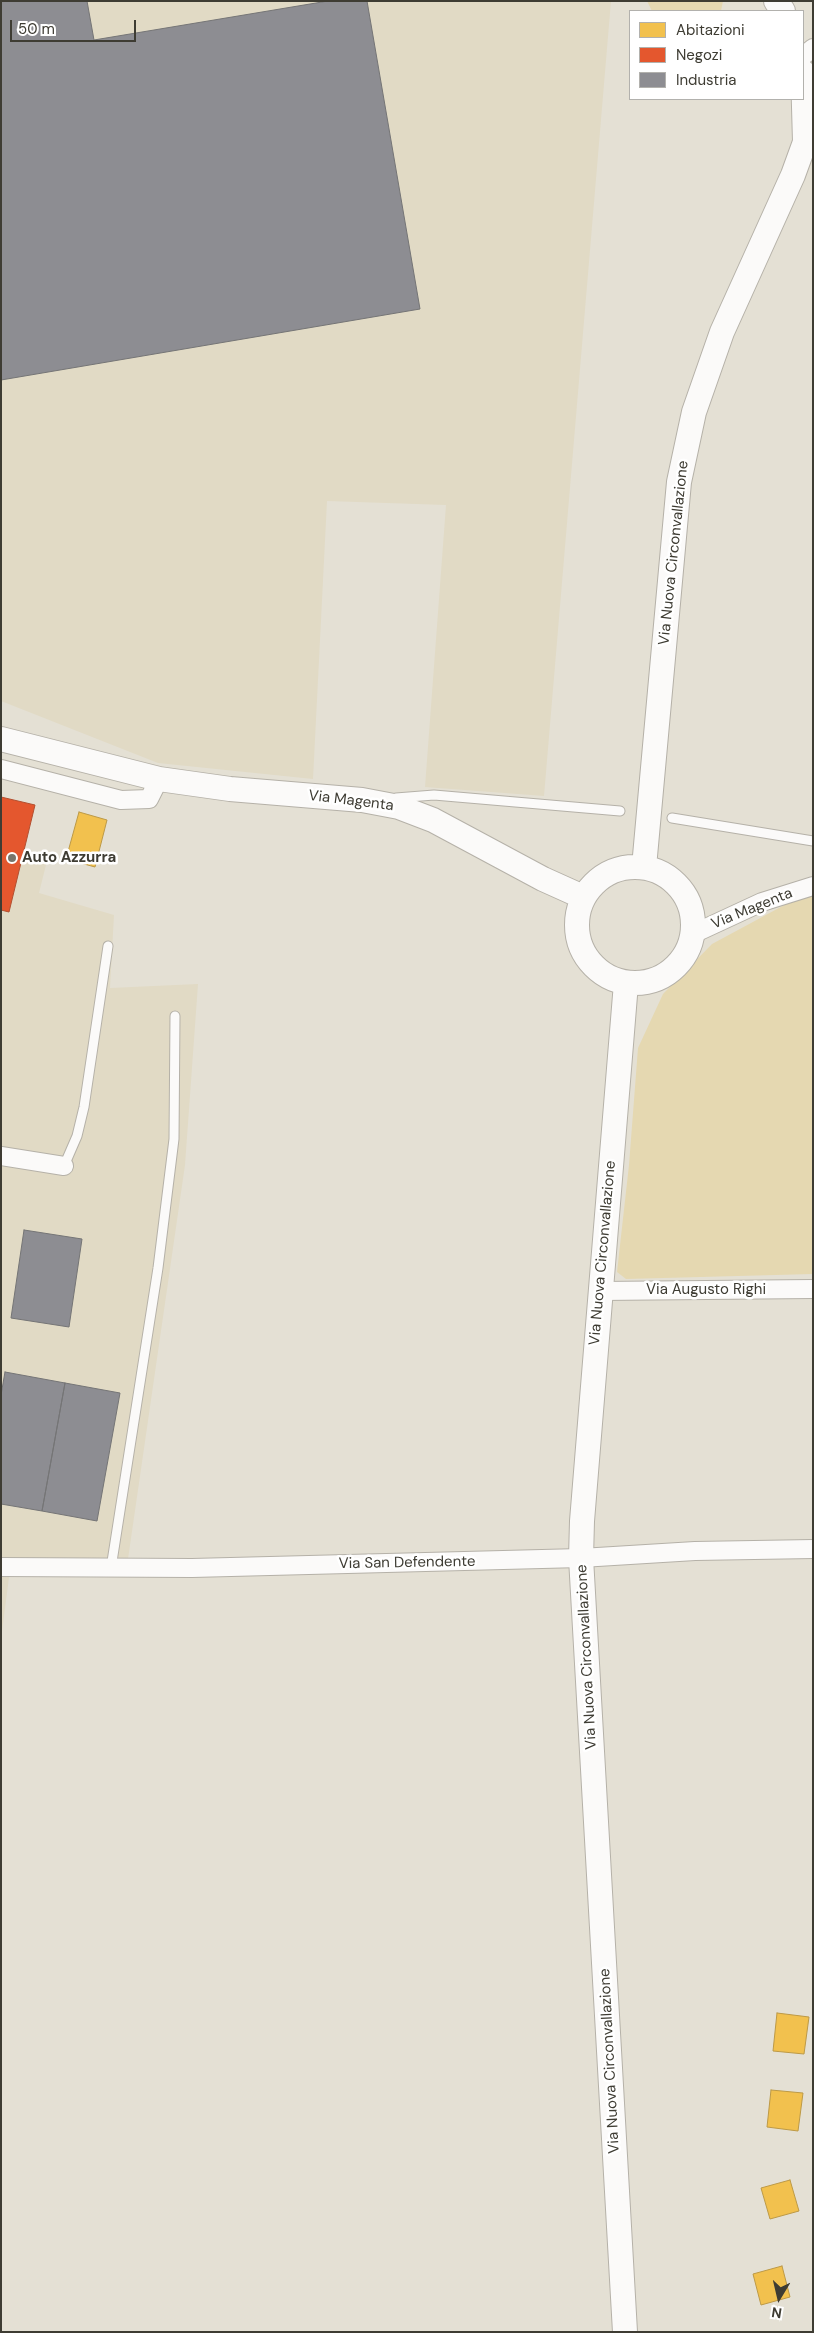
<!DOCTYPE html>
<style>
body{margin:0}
#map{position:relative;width:814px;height:2333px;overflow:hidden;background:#e4e0d4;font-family:"DM Sans",sans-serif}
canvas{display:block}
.frame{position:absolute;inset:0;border:2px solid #3e3c33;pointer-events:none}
.legend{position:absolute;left:629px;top:10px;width:175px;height:90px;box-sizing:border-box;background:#fff;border:1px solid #b2b1ad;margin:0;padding:6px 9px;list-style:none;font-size:15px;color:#3e3c33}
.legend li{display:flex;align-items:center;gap:10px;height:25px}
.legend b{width:25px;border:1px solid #b2b1ad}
.north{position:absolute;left:754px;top:2273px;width:50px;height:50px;-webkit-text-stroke:4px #fff;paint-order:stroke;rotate:189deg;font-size:14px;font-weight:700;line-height:20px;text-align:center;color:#3e3c33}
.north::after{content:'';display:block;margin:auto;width:18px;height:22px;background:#3e3c33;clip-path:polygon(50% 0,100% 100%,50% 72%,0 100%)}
.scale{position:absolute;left:10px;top:20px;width:126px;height:22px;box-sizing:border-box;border:2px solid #3e3c33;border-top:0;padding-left:6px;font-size:15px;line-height:18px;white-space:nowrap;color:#3e3c33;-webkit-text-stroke:4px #fff;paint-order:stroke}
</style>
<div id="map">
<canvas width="814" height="2333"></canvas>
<div class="frame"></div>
<ul class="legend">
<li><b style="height:14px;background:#f2c14e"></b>Abitazioni</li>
<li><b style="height:14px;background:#e4572e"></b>Negozi</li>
<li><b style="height:14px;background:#8d8d92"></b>Industria</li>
</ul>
<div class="north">N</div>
<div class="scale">50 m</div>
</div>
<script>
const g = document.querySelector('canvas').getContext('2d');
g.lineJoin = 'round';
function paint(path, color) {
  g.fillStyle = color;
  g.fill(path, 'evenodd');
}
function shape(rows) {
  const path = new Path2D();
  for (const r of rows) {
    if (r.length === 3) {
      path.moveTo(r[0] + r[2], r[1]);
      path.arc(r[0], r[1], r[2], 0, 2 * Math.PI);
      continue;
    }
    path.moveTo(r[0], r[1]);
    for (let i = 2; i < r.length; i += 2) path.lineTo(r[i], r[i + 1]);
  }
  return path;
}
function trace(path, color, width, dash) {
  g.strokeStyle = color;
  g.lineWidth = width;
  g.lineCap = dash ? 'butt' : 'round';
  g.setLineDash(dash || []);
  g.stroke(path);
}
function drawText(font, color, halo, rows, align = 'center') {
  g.font = font + ' "DM Sans",sans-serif';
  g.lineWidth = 5;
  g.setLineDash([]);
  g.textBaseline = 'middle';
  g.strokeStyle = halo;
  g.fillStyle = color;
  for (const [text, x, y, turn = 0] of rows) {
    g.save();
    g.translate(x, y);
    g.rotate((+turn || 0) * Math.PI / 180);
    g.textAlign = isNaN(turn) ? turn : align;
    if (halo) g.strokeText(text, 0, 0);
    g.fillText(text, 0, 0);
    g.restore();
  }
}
const built = shape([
 [1,1,611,1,544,796,425,787,446,505,327,501,313,779,158,763,1,701],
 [1,850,47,861,39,893,114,915,110,988,198,984,185,1165,128,1559,11,1562,1,1639]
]);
const green = shape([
 [647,1,723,1,721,11,652,11],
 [813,896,813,1274,626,1279,617,1272,629,1165,638,1048,663,994,712,944,790,902]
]);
const homes = shape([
 [79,812,107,820,95,867,66,859,79,812],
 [777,2013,809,2017,804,2054,773,2051,777,2013],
 [771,2090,803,2093,798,2131,767,2127,771,2090],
 [790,2180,799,2211,770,2219,761,2188,790,2180],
 [782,2266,790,2297,761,2305,753,2274,782,2266]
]);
const shops = shape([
 [1,797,35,805,9,912,1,910,1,797]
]);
const industry = shape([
 [1,1,87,1,94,40,328,1,367,1,420,309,1,380,1,1],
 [24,1230,82,1239,69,1327,11,1318,24,1230],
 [5,1372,65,1383,42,1511,1,1504,1,1395,5,1372],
 [65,1383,120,1393,97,1521,42,1511,65,1383]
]);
const lane = shape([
 [396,798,434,795,620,811],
 [672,818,813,841],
 [64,1166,77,1136,84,1107,108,946],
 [111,1568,158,1268,174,1139,175,1016]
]);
const street = shape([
 [803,56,813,48],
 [1,769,121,800,149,799,159,779],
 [693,934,762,902,813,886],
 [1,1156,64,1166],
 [600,1291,813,1289],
 [1,1567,192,1568,581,1558,695,1551,813,1549]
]);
const secondary = shape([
 [776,1,783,11],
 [1,739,159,779,230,789,362,800,399,807,433,820,543,879,583,897],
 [635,925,58],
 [644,867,679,482,694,412,722,332,793,175,805,142,803,72],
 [625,2332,581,1558,582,1521,626,983]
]);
const markers = [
 [12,858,5,"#78756b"]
];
const streetNames = [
 ["Via Nuova Circonvallazione",674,553,-84],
 ["Via Magenta",351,801,7],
 ["Via Magenta",752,909,-22],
 ["Via Nuova Circonvallazione",603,1253,-85],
 ["Via Augusto Righi",706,1290],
 ["Via San Defendente",407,1563,-1],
 ["Via Nuova Circonvallazione",587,1657,-93],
 ["Via Nuova Circonvallazione",610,2061,-93]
];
const poiNames = [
 ["Auto Azzurra",22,858]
];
paint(built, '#e1dac5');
paint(green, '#e5d8b1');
paint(homes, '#f2c14e');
trace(homes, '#bc9946', 1);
paint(shops, '#e4572e');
trace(shops, '#b24f30', 1);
paint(industry, '#8d8d92');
trace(industry, '#757576', 1);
trace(lane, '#b5b1a8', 11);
trace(street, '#b5b1a8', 20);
trace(secondary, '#b5b1a8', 26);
trace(lane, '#fbfaf9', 9);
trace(street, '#fbfaf9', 18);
trace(secondary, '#fbfaf9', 24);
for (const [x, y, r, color] of markers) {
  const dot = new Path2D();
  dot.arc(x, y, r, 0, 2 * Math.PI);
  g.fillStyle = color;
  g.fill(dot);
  trace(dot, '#fff', 2);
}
drawText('15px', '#3e3c33', '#fff', streetNames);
drawText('bold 15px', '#3e3c33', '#fff', poiNames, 'left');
</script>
